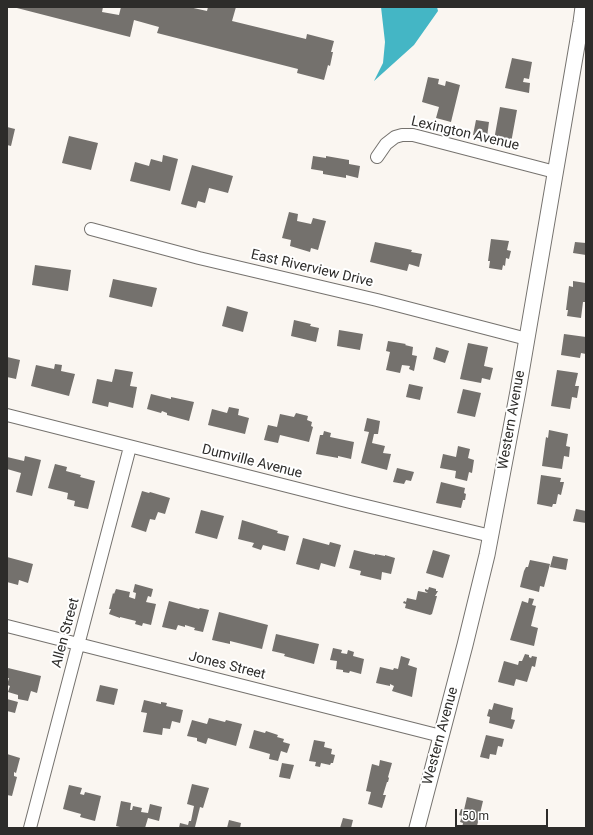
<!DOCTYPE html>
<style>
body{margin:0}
#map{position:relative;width:593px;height:835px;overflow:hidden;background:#faf6f1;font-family:Roboto,sans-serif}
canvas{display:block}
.frame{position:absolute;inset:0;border:8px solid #2d2c2a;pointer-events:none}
.scale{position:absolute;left:455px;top:809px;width:93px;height:18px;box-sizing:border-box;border:2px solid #2d2c2a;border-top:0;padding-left:5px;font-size:12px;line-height:14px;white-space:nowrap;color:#2d2c2a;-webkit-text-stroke:3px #fff;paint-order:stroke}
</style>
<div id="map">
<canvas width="593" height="835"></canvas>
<div class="frame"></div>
<div class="scale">50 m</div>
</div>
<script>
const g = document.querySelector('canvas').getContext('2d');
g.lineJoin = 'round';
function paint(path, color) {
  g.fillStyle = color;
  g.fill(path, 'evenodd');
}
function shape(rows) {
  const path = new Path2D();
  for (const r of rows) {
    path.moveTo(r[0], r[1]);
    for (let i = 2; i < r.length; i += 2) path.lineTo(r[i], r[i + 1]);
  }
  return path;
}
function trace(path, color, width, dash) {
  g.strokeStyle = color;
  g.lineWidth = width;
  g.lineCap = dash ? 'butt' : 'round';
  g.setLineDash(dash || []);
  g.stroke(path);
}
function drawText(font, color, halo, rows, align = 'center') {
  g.font = font + ' Roboto,sans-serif';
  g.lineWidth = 4;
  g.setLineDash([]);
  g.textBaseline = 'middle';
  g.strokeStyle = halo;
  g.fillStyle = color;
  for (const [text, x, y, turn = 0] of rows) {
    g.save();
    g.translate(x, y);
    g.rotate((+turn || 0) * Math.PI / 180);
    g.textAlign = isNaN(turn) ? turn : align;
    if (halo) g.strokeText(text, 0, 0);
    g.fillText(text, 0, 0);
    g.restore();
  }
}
const water = shape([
 [381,7,437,7,438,11,414,45,374,81,383,63,385,42]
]);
const building = shape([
 [13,7,103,7,102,12,119,15,121,7,189,7,207,11,208,7,236,7,232,21,306,39,307,34,334,41,331,52,333,52,330,66,328,65,324,80,297,73,298,69,157,33,159,27,134,20,130,37],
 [512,58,532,62,529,79,524,78,523,82,530,83,529,93,505,88],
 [428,77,439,79,438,84,445,86,446,81,460,85,451,122,436,118,439,107,422,102],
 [500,107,517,110,511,143,494,140],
 [476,120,489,122,487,137,473,135],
 [7,127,15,129,11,146,7,145],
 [69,136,98,143,91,170,62,163],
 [163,155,178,159,170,191,130,181,135,162,149,166,151,159,162,162],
 [313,156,326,158,326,156,349,160,349,164,360,166,358,178,346,175,346,178,323,174,323,171,311,169],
 [192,165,233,176,228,193,209,188,205,203,198,201,196,208,181,204],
 [289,212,298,214,297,221,311,224,313,218,326,221,318,250,311,248,310,252,290,246,291,240,282,238],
 [491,239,509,241,507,250,511,251,509,259,506,258,505,266,503,265,502,270,489,268,490,261,488,261],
 [375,242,412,250,411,252,422,254,419,267,409,264,407,271,370,262],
 [575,242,586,243,586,255,573,253],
 [35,265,71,270,68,291,32,285],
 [113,279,157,288,152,307,109,297],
 [573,281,586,283,586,302,583,302,581,318,567,316,568,310,566,310,569,286,573,287],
 [227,306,248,312,243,332,222,326],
 [294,320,311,324,310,326,319,328,316,342,291,336],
 [339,330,363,334,360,350,337,346],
 [564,334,586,337,586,354,581,353,580,358,561,355],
 [388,341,406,344,405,345,413,347,412,355,417,356,414,371,409,369,410,366,402,365,400,373,386,370,390,352,386,351],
 [468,343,488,347,484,366,493,368,490,380,482,378,481,383,460,379],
 [436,347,449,351,445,363,433,359],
 [7,357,20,360,16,379,7,377],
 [55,364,62,365,61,371,75,374,69,396,31,386,36,365,54,369],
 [115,369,133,372,130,386,137,387,133,408,109,402,108,407,92,403,97,379,112,382],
 [557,370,578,373,575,386,579,386,577,398,572,397,570,409,551,406],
 [409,384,423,387,420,400,406,397],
 [463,389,481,393,475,417,457,413],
 [151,394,171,399,171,397,194,402,189,421,167,415,167,413,162,411,161,413,147,409],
 [229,407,239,409,238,415,249,418,245,434,208,425,212,409,227,413],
 [296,413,308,416,307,420,312,422,311,426,313,427,309,442,280,435,278,443,264,440,268,425,277,427,280,414,294,417],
 [367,418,380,421,378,434,374,434,372,443,385,446,383,453,391,454,387,470,361,463,369,432,364,431],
 [549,430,568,434,566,446,570,447,569,457,564,456,562,469,542,466,546,437,548,438],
 [324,431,331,433,330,437,354,442,351,459,338,456,338,458,316,454,320,435,323,435],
 [458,446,470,449,468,458,474,460,472,473,469,472,467,481,455,478,456,471,440,468,443,454,456,457],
 [25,456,41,460,32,496,16,492,21,473,7,469,7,457,24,461],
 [55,464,67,467,66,471,81,475,80,477,95,481,88,509,74,506,75,501,67,499,68,493,48,488],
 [397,468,414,472,411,481,406,480,404,484,393,482],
 [541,475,561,478,560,482,564,482,561,495,558,494,556,504,553,504,552,507,537,504],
 [441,482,465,488,464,493,466,494,465,500,463,500,461,508,436,503],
 [142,491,149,493,150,492,170,498,165,514,158,512,155,520,150,519,146,532,131,527],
 [576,509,586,511,586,523,573,521],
 [201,510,224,516,217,539,195,533],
 [242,520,278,531,277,533,289,536,285,551,263,545,261,550,252,547,254,543,238,539],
 [303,538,329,545,330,542,341,545,335,567,321,563,319,570,296,564],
 [354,550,375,555,375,554,385,556,385,555,395,558,391,574,382,572,381,580,360,575,361,571,349,568],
 [433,550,450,555,443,578,426,573],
 [553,556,568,559,566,570,550,567],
 [7,557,33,564,28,583,19,580,18,585,7,582],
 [530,560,550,564,544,587,540,586,539,592,520,587,524,571,526,567,528,567],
 [135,584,153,589,151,597,148,596,146,602,156,604,151,625,143,623,142,626,135,624,136,621,120,617,120,618,109,614,111,609,109,609,113,593,114,594,116,589,130,592,129,597,135,599,136,593,133,592],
 [429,587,436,589,436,591,438,591,435,596,437,596,432,614,430,615,405,608,406,604,403,603,404,601,406,602,407,598,416,600,418,591,428,593,425,591,425,589,428,590],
 [529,598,534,599,532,605,536,606,531,626,538,628,534,646,510,640,522,601,528,603],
 [169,601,199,609,200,608,209,610,203,632,194,630,195,628,185,625,185,627,178,625,176,630,162,627],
 [219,612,268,625,262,649,230,641,230,644,212,640],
 [276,634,319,644,314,664,284,656,285,654,272,651],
 [333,648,342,650,341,653,347,654,348,650,354,652,353,656,364,659,361,674,350,671,349,673,343,672,343,670,336,669,337,661,330,660],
 [525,654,529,655,529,657,531,658,532,656,537,657,535,667,532,666,527,682,516,679,514,686,498,682,504,661,518,665,519,661,522,661],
 [401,656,410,659,408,665,417,668,412,697,392,691,394,686,390,684,390,686,376,683,380,667,393,670,394,668,398,669],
 [8,668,41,676,37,693,31,691,28,701,18,699,18,695,8,692,10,686,7,685,9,678,7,678],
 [100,685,118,689,114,705,96,701],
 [7,699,18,702,15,713,7,711],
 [144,700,161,704,161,702,167,703,166,706,183,710,180,723,172,721,170,729,163,728,162,735,143,732,147,713,141,712],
 [494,703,513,708,511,719,515,720,512,729,489,723,490,717,487,716,489,709,492,710],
 [209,718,225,722,226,720,242,724,236,746,208,738,206,744,197,741,197,738,187,736,192,720,207,724],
 [254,730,265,733,266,731,278,735,277,737,284,739,283,742,290,744,287,753,281,751,278,761,269,759,270,754,249,748],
 [486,735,504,739,502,747,498,746,496,755,490,754,489,759,480,757],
 [314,740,325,742,324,747,332,749,331,754,335,755,333,763,331,763,330,765,321,763,320,767,315,766,316,762,309,761],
 [7,754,20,758,16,773,14,772,14,776,17,777,12,796,7,795],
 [380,760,392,763,388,777,389,778,388,782,387,782,383,795,386,795,382,808,368,804,371,792,366,791,372,764,379,766],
 [282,763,294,765,290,779,279,777],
 [192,784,209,788,203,808,200,807,195,827,199,828,179,828,180,823,188,825,189,821,191,821,194,806,187,804],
 [69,785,82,788,80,794,84,795,85,792,101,796,95,821,80,817,81,814,63,809],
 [467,797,483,801,477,826,474,825,473,828,462,828,463,823,460,822,462,816,459,815,461,809,464,810],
 [121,801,131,803,130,810,132,810,133,806,142,808,141,812,148,813,150,804,162,807,159,821,148,818,145,828,137,827,137,828,124,828,116,826],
 [343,818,353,820,351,828,340,828],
 [229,820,241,823,240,828,227,828]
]);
const minor = shape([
 [377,157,386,144,395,137,402,135,413,135,555,172],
 [91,229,199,258,377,300,527,339],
 [7,415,350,502,491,536],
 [7,626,441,736],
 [30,828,130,447]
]);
const tertiary = shape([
 [417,828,465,645,487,555,518,391,581,22,583,7]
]);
const streetNames = [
 ["Lexington Avenue",465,134,13],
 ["East Riverview Drive",312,269,13],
 ["Western Avenue",512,420,-80],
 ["Dumville Avenue",252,462,14],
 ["Allen Street",66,633,-75],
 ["Jones Street",227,666,14],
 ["Western Avenue",441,736,-75]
];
paint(water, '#44b6c5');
paint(building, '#74716d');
trace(minor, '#75726e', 14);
trace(tertiary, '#75726e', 17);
trace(minor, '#fff', 12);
trace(tertiary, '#fff', 15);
drawText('14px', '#2d2c2a', '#fff', streetNames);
</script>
